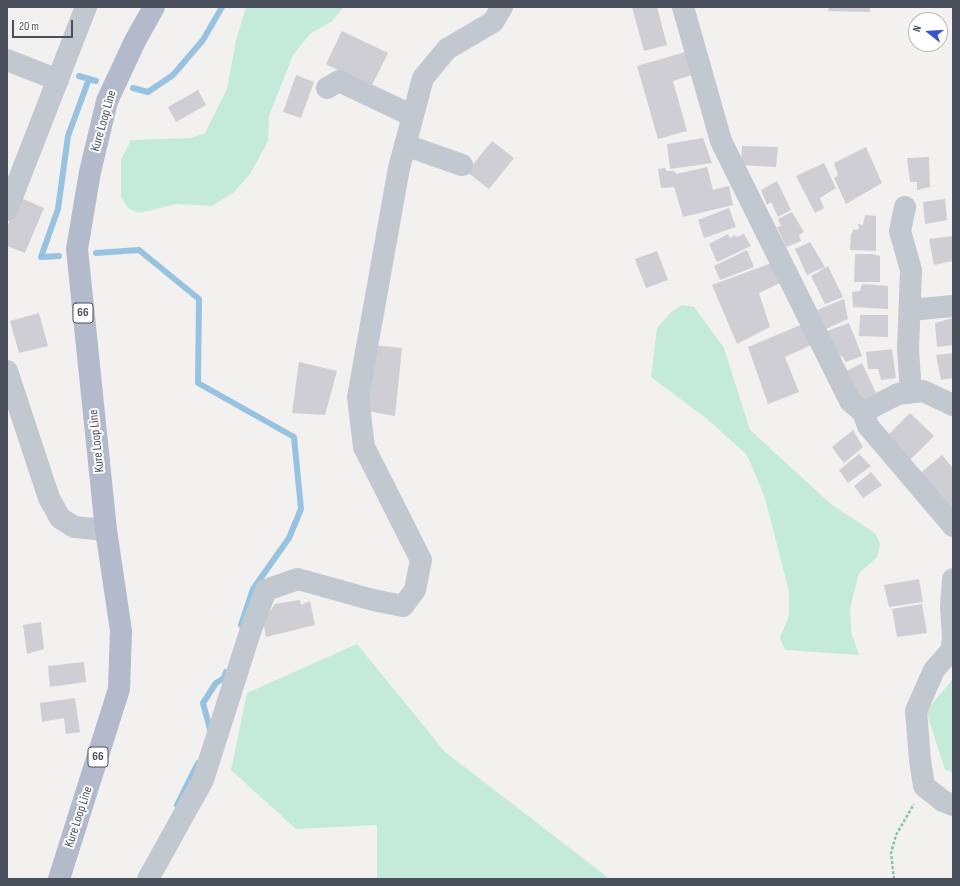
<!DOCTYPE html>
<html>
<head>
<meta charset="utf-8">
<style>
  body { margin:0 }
  #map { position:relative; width:960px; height:886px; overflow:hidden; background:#f2f1f0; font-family:"Sofia Sans Condensed",sans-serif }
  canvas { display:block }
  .frame { position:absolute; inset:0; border:8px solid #4a505b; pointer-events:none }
  .north { position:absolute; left:908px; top:12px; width:40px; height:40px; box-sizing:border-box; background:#fff; border:1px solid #b7b9bd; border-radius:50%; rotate:287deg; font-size:11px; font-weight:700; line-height:16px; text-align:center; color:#4a505b }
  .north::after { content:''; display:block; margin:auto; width:14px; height:18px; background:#3055cc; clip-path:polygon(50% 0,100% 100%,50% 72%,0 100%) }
  .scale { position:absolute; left:12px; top:20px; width:61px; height:18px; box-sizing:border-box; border:2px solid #4a505b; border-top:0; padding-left:5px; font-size:12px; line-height:14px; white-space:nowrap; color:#4a505b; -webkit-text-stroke:3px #fff; paint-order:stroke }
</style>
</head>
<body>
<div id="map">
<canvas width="960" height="886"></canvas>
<div class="frame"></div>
<div class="north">N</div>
<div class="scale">20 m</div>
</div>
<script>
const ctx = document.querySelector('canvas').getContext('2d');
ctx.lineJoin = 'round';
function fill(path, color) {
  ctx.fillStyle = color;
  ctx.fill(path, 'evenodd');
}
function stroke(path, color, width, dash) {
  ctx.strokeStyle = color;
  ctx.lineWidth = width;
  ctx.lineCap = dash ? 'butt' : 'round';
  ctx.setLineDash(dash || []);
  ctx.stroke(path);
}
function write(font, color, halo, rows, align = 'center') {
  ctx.font = font + ' "Sofia Sans Condensed",sans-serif';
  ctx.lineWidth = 4;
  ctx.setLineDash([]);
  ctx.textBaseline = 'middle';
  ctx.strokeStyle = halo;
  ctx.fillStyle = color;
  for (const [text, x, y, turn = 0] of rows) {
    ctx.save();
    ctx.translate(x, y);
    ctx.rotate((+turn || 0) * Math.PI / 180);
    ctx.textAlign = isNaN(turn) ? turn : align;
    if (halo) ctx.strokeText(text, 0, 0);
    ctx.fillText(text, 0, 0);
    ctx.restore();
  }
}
const green = new Path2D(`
  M246,7H344L332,21L310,34L293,55L269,116L268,141L250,174L234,192L212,206L176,204L140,213L129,209L121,197V160L131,140L191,138L205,133L227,89L236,40Z
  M682,305L694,307L724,348L750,430L832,505L876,534L880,544L877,557L859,573L850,608L851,632L859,655L785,650L780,638L789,616V592L765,498L751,464L746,454L707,419L651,377L657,328L672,311Z
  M357,644L445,752L610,879H377V825L296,829L231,770L247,693Z
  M953,679V772L945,770L926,711Z`);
const stream = new Path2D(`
  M79,76L96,81
  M133,88L148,92L173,75L203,40L222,7
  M96,253L139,250L199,299L198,383L294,437L301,509L289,538L253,589L241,625
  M59,256L41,257L58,209L68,136L89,79
  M211,733L203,703L216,683L224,678L226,672
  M177,805L198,763`);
const building = new Path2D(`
  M632,7H657L667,45L644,51Z
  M829,7H870V12L828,11Z
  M342,31L388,53L371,87L326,64Z
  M685,52L692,75L673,81L687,131L658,139L637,66Z
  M296,75L314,82L301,118L283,112Z
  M198,90L206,105L176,122L168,107Z
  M703,138L712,163L670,169L667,144Z
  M492,141L514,158L489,189L467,172Z
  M742,146L778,147L776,167L741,165Z
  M866,147L882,183L846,204L834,178L838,175L834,163Z
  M929,157L930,187L917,190V182H910L907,158Z
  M824,163L836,188L820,198L824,208L815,213L796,176Z
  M707,167L713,190L729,186L733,205L683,217L674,187L661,188L658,169L665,168L667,171H674L676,174Z
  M777,181L791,210L778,217L771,202L767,205L761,190Z
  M19,197L44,208L25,253L7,246V227Z
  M945,199L947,220L925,224L923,202Z
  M729,208L736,227L704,238L698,220Z
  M792,212L804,232L799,235L801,241L786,247L777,227L781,226L778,219Z
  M865,215L876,216V251L850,250L851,233L852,234L853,230L859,229L858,224L863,225Z
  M728,234L730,238L734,235L737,237L744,234L751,246L717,262L709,244Z
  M953,236V261L934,265L929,239Z
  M810,242L825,267L807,275L795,249Z
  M747,250L754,267L720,280L714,266Z
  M657,251L668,280L646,288L635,259Z
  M855,254H873L880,256V282H854Z
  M774,262L784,281L759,293L770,327L737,344L712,285Z
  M828,266L843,297L825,304L811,276Z
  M862,284L888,286V309L853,307L852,292L860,291Z
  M844,299L848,319L826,329L817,310Z
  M39,313L48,346L19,353L10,321Z
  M860,315H888V337L859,336Z
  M953,318V345L937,347L935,323Z
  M849,323L862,356L846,362L842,356L835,357L827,331Z
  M803,324L811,345L785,357L799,392L768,404L748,347Z
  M373,345L402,348L395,416L362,410Z
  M892,349L896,378L881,380L878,369H868L866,352Z
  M953,353V378L941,380L936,355Z
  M299,362L337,371L325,415L292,413Z
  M862,363L876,393L861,402L845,372Z
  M910,413L934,436L910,460L887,436Z
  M853,430L863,447L844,463L832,447Z
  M859,454L871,466L848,483L839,470Z
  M942,455L953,468V514L918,475Z
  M871,472L882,485L863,498L854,486Z
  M919,579L923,602L889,607L884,585Z
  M300,600L301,605L310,601L315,625L266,637L263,621L275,604Z
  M922,604L927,633L897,637L892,609Z
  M41,622L44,649L27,654L23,625Z
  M84,662L86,682L50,687L48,666Z
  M75,698L80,732L66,734L64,718L42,722L40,703Z`);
const path = new Path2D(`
  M894,879L891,853L896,835L914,804`);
const minor = new Path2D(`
  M683,7L721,141L850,401L863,412L898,394L923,391L953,405
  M7,60L58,80
  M327,88L339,81L413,116
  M405,145L462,165
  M905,207L900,231L911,270L908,350L911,392
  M7,210L86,7
  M910,310L953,306
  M7,371L49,498L60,518L74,527L106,530
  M863,412L868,426L953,526
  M953,579L951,607L953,637
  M953,639L951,651L934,670L916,711L920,760L924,786L943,801L953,805
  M148,879L203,780L251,629L266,590L298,579L373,600L403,606L415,590L421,560L364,447L358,397L399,168L423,78L447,49L493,22L502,7`);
const major = new Path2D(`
  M59,879L119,689L121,631L106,530L77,249L90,172L107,101L135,41L154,7`);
const shields = [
  [83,313,20],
  [98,757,20]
];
const shieldNames = [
  ["66",83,313],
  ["66",98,757]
];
const streetNames = [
  ["Kure Loop Line",104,121,-74],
  ["Kure Loop Line",97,441,-96],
  ["Kure Loop Line",79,817,-72]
];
fill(green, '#c4eada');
stroke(stream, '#97c3e1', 6);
fill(building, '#ceced4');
stroke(path, '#80c4b0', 2.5, [3, 2]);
stroke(minor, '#c2c8d0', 22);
stroke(major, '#b3bacb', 22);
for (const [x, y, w] of shields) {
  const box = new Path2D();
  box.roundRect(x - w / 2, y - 10, w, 20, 3);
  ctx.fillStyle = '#fff';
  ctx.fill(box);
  stroke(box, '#4a505b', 1);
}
write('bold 12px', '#4a505b', null, shieldNames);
write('13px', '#4a505b', '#fff', streetNames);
</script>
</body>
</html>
